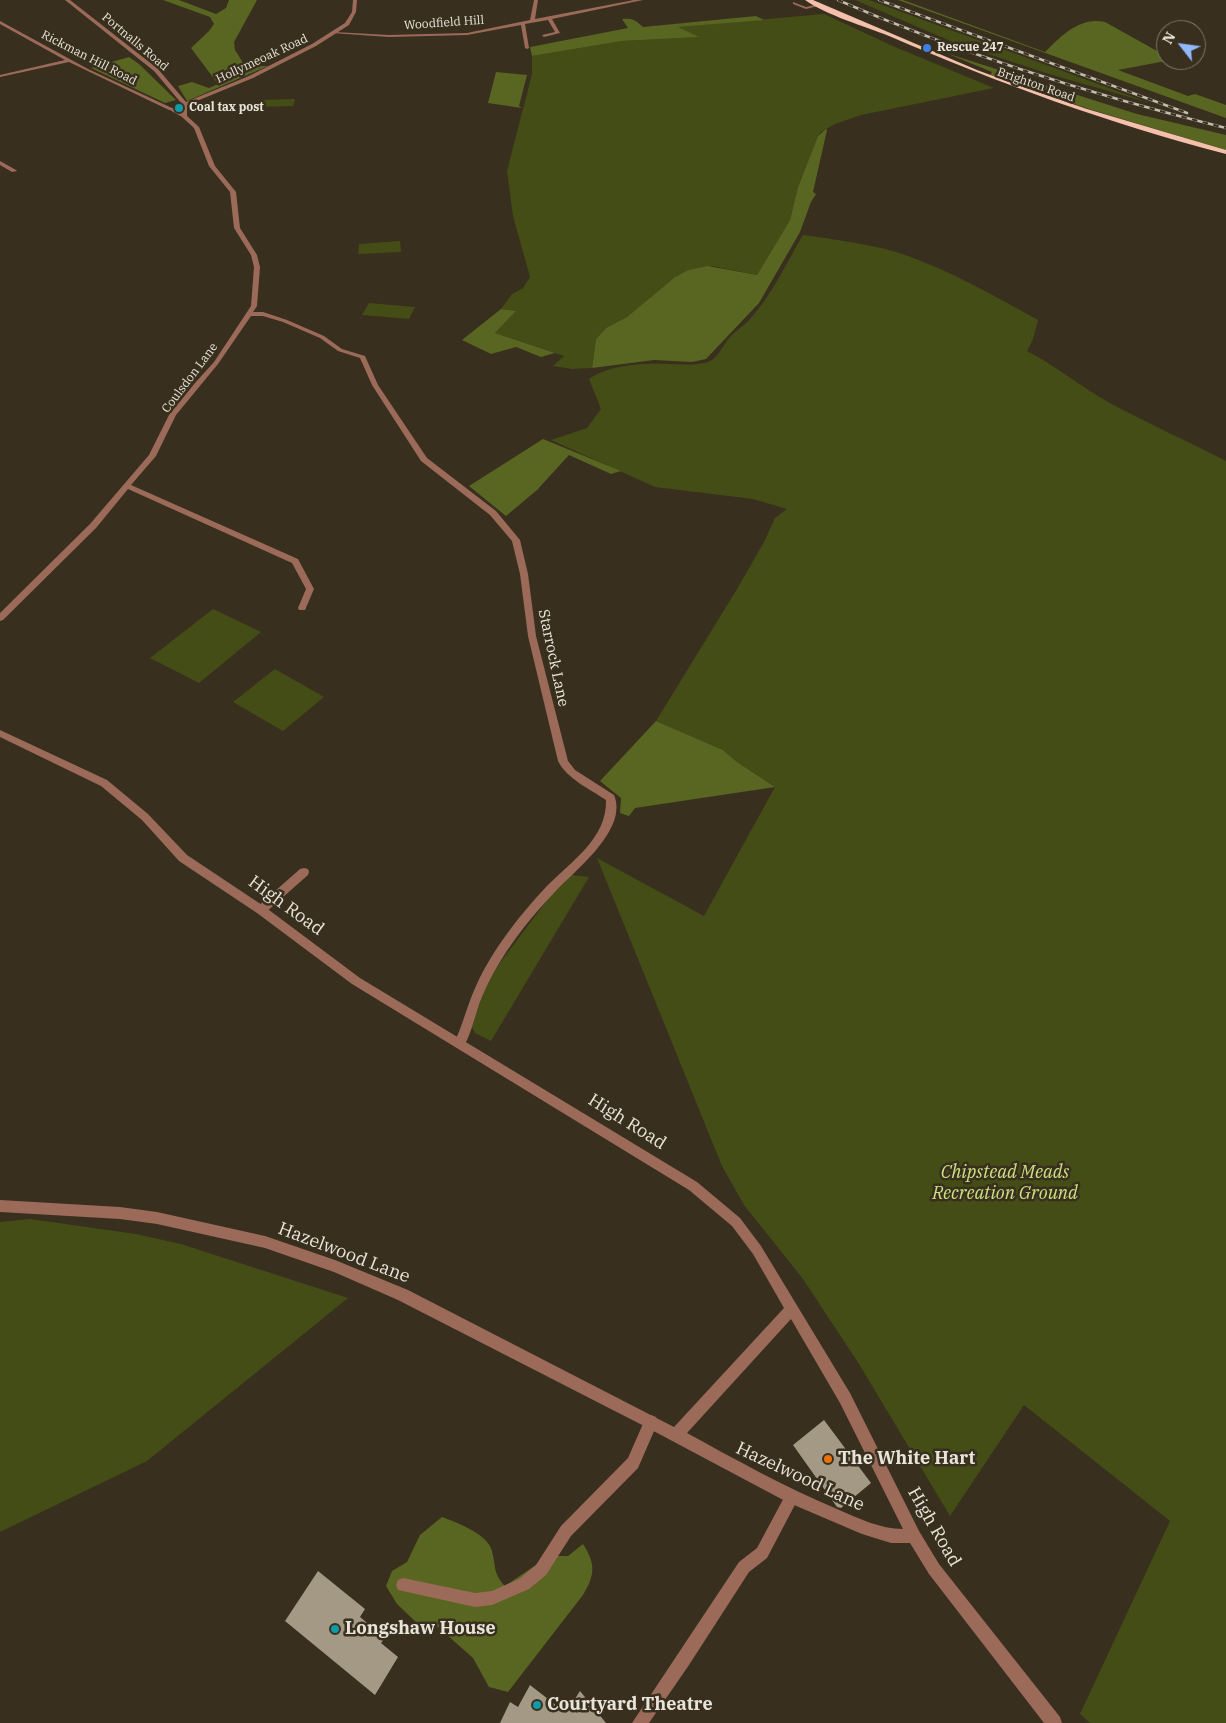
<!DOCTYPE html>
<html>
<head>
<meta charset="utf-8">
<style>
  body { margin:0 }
  #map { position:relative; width:1226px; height:1723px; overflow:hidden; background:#382f1e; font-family:"IBM Plex Serif",serif }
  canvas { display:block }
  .north { position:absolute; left:1156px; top:20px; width:50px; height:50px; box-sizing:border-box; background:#382f1e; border:1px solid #7f7769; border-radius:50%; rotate:300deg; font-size:14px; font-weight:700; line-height:20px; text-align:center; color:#e9e4d9 }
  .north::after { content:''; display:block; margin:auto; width:18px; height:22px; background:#91b8fd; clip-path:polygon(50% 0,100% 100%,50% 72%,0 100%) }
</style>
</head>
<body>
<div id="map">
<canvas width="1226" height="1723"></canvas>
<div class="north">N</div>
</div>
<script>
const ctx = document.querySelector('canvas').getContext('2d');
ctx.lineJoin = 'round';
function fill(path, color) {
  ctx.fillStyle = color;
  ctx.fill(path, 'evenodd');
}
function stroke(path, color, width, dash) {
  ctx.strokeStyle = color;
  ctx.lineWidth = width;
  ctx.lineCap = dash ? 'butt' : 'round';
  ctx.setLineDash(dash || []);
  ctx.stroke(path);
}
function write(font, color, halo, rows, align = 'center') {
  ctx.font = font + ' "IBM Plex Serif",serif';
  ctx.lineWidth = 5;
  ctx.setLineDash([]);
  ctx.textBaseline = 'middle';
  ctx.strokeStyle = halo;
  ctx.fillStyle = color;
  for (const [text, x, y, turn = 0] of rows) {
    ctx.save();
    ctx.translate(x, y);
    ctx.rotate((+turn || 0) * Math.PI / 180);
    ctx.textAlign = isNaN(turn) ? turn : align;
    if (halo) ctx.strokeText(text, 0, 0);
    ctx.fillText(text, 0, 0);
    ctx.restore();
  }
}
const green = new Path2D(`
  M855,0H869L1150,103L1049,74L955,43Z
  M824,14L895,47L994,88L861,115L835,124L821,132L818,136L798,187L790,220L757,275L712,266L688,270L675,277L627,317L606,328L596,339L592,368L572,369L553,366L564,356L495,333L516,311L501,309L512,294L523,288L530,277L513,216L507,171L532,74V56L622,41L697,37L677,27Z
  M295,99L293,106L258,107L260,100Z
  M803,235C838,240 874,244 908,256C953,272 996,297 1038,320L1033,339L1027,351C1056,366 1080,386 1108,402C1147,423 1187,441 1226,461V1723H1090L1080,1714L1170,1521L1024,1405L950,1516L859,1364L803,1279L744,1205L722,1166L597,858L704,916L775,787L737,762L723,750L656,721L737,589L764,542L775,518L787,509L753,499L655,487L551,440L587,428L601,409L589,379C609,365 642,363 666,364C680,364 695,366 708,362C719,358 723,344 731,336C737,330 745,325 750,319C773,294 786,263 803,235Z
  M400,241L401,252L358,254L359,244Z
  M369,303L415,307L409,319L362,315Z
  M213,609L261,632L199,683L150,658Z
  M275,669L324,697L283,731L233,702Z
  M572,875L589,877L491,1041L475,1033L472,1027L484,988L499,964L554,891Z
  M30,1219L136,1234L181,1244L348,1298L147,1461L0,1532V1222Z`);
const forest = new Path2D(`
  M163,0H179L216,14L226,8L229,0H257L234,42L235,50L245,66H268L187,101L178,86L192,82L209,88L218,84L191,48L209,31L214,24L210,17Z
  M898,0H903L1045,52C1061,36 1080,16 1105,22L1166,56V60H1171L1118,70L1188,96L1195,94L1226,105V118Z
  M756,16L764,20L678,27L699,37L622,41L532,56L530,47L628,28L622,19C633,18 635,20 643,27Z
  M946,53L1137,114L1226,135V150L1089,109L990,75L992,72Z
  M129,57L139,64L176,100L165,103L91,68Z
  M496,72L527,75L519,106L522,108L488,103Z
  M826,129L827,130L813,192L816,194L811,202L800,232L759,303L706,359L692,362L654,360L592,368L596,339L606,328L627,317L675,277L688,270L708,266L757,275L790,220L798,187L818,136Z
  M501,309L516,311L495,333L555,353L541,357L516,347L491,354L462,340Z
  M543,439L621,471L611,474L569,455L537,490L506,516L469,486Z
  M656,721L723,750L737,762L775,787L635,808L629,816L620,813L621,798L600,781Z
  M442,1517C456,1522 488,1534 492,1551C496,1567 493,1573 505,1586L549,1556H568L583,1544C596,1564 595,1575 583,1595L508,1692L489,1687L473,1658L438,1627L417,1623L397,1604L386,1586L392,1571L407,1562L420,1535Z`);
const building = new Path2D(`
  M824,1420L871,1483L841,1508L837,1507L793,1445Z
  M318,1571L365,1609L360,1617L385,1638L381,1643L398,1657L375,1695L285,1621Z
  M530,1685L566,1713L580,1691L606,1723H500L510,1702L518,1707Z`);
const minor = new Path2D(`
  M534,0H538L535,19L634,0H643L552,19L560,33L544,37L542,35L555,32L548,20L525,24L529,48L527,49L525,48L521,25L467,35L389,37L332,33L334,32L389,35L467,33L530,20Z
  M793,2L806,7L820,4L822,5L806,9L793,4Z
  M0,21L88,69L174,109L169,110L69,62L0,77V75L65,60L0,24Z
  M182,115H186L199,127L215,166L236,192L240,228L257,255L260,267L257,306L253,312H263L287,320L324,336L342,349L365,356L378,385L427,458L496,511L520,540L528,574L536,636L568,761L575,770L614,795C629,830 573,872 553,894C527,921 501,955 485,990C476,1008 474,1028 464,1046L460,1048L456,1046L454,1043C463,1025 467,1005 476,986C492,950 519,916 546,887C571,861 607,839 606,800C590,789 567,779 558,761L528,636L520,574L512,541L490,515L421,461L372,385L360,358L338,351L320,338L283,322L263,316H251L218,364L176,415L156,456L131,485L298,559L314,589L305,610H299L298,608L306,589L292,563L128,489L96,528L3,620L0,621V613L90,524L149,455L169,415L195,383L214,362L251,306L254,267L251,255L234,228L230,192L209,166L194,128L182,117Z
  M0,161L16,170L17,171L12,172L0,165Z
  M304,868L308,869L309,872L308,875L265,913H257L256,910L257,907L300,869Z
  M651,1415L656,1417L658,1422L638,1468L571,1536L546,1575L529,1589L492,1605L475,1607L398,1590L396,1585L398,1580L403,1578L475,1593L492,1591L519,1579L536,1565L561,1526L628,1458L646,1417Z
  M792,1490L797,1492L799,1497L767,1558L749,1572L689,1665L649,1723H632L739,1562L757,1548L787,1492Z`);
const tertiary = new Path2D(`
  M65,0H70L158,69L186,102L249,76L312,44L345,23L352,12L353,0H357L356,12L349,25L316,46L253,78L187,105V116L184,118L168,109L173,108L182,113V104L154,71Z
  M0,730L107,780L148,814L187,855L265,907L360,978L697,1182L740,1218L761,1246L850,1393L919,1531L939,1564L1060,1717L1062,1723H1044L929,1574L910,1543H891L862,1534L787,1502L646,1427L398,1300L334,1272L265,1248L157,1224L120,1219L0,1212V1200L120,1207L157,1212L265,1236L335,1260L408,1290L674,1427L784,1308L753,1254L732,1226L689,1190L352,984L257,913L179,861L142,820L101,786L0,737ZM791,1319L840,1403L903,1529C880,1529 858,1518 837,1509C785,1487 736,1460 687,1433Z`);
const trunk = new Path2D(`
  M805,0H813L977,70L1020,86L1087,109L1226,150V154C1110,124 998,83 889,36C864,26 826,15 805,0Z`);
const rail = new Path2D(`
  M838,0C964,55 1093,95 1226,128
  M879,0L1187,113`);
const markers = [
  [927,48,5,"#3f7fe0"],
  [179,108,5,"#0f9aa8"],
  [828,1459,5,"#e8710a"],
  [335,1629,5,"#0f9aa8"],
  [537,1705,5,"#0f9aa8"]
];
const farStreetnames = [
  ["Woodfield Hill",444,23,-4],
  ["Portnalls Road",135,42,40],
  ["Rickman Hill Road",89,58,27],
  ["Hollymeoak Road",262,59,-25],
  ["Brighton Road",1036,85,19],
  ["Coulsdon Lane",190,378,-53]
];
const farPoinames = [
  ["Rescue 247",937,48],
  ["Coal tax post",189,108]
];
const streetNames = [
  ["Starrock Lane",553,658,78]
];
const nearStreetnames = [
  ["High Road",286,906,36],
  ["High Road",627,1122,32],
  ["Hazelwood Lane",344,1253,21],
  ["Hazelwood Lane",800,1477,25],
  ["High Road",934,1527,60]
];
const nearParknames = [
  ["Chipstead Meads",1005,1173],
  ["Recreation Ground",1005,1194]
];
const nearPoinames = [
  ["The White Hart",838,1459],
  ["Longshaw House",345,1629],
  ["Courtyard Theatre",547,1705]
];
fill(green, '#444d16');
fill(forest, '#596621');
fill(building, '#a39985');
fill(minor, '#9c6a59');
fill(tertiary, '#9c6a59');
fill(trunk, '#f4c0ac');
stroke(rail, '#c2bcaf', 2.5);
stroke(rail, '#382f1e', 2, [5.5]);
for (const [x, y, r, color] of markers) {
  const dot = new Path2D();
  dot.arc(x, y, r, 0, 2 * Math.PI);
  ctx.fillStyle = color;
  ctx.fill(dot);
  stroke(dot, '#382f1e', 2);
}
write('12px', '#e9e4d9', '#382f1e', farStreetnames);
write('bold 12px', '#e9e4d9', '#382f1e', farPoinames, 'left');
write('15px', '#e9e4d9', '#382f1e', streetNames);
write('18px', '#e9e4d9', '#382f1e', nearStreetnames);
write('italic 18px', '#cde180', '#382f1e', nearParknames);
write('bold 18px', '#e9e4d9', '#382f1e', nearPoinames, 'left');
</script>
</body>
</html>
